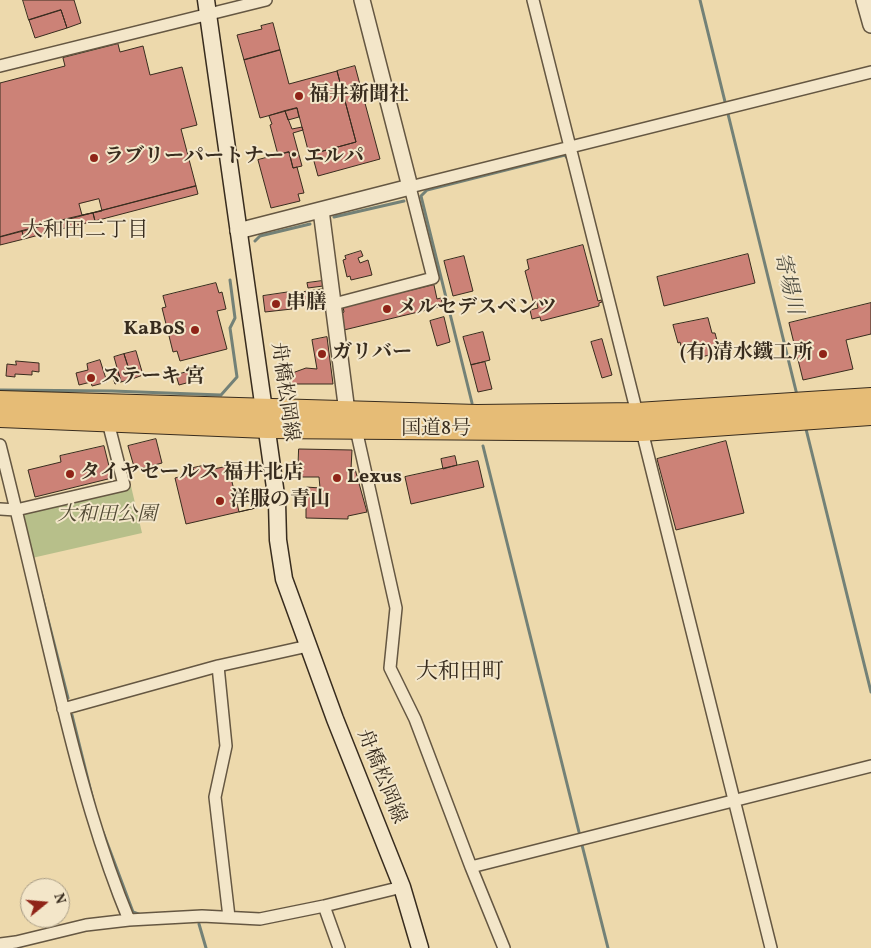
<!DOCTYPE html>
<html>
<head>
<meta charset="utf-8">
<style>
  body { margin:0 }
  #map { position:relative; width:871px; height:948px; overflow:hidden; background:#edd9ac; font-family:Vollkorn,serif }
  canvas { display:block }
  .north { position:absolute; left:20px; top:878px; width:50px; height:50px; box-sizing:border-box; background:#f3e6c9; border:1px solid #a89c85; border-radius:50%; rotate:73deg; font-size:14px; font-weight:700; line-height:20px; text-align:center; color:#382c1e }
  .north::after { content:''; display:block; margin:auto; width:18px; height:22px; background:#8f2418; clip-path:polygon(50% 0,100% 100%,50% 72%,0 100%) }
</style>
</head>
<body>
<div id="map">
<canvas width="871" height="948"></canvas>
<div class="north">N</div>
</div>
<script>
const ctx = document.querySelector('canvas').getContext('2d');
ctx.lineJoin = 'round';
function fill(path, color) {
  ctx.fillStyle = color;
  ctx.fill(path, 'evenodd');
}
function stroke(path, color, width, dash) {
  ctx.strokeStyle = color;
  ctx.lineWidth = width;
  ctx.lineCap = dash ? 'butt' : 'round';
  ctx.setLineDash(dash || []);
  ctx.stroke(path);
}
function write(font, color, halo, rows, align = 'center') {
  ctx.font = font + ' Vollkorn,"Noto Serif JP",serif';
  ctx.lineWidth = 4;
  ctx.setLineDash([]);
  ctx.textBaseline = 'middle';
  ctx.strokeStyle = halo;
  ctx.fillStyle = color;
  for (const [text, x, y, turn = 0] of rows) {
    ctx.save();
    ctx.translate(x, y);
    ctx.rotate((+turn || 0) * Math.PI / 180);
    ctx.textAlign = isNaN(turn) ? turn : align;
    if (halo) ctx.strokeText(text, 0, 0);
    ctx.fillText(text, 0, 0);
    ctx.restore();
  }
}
const green = new Path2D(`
  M131,486L142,533L32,558L23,517L29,509Z`);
const stream = new Path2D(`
  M700,0L797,395
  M334,217L404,201
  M255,241L260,236L310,224
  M0,390L112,391L221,395L237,377L230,328L235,318L230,280
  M472,403L421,196L427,190L565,155L568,159
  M805,425L871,692
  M483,446L579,832
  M41,592L68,698
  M72,715L93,800
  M103,832L133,912L141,915
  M582,845L608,948
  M199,924L206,948`);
const building = new Path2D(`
  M23,0H74L81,23L67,28L61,10L29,20Z
  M61,10L67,28L35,38L29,20Z
  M273,23L280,50L244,60L237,35L262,29L261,26Z
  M118,44L120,52L143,46L150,75L182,67L197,125L181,129L196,186L0,237V83L65,66L63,58Z
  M280,50L289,84L337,71L356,142L312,154L311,150H308L297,108L260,118L244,60Z
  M355,66L380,159L318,176L312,154L356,142L337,71Z
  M297,108L299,117L288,120L285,111Z
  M285,111L292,129L302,127L303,130L293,133L302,166L293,168L289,152L278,155L270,125L272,124L269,116Z
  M289,152L293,168L297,167L304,193L298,194L300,201L271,208L258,160Z
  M196,186L198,194L95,221L93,213Z
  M99,199L102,211L82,215L79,204Z
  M93,213L95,221L69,227L67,219Z
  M67,219L69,227L24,239L22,231Z
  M22,231L24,239L0,245V237Z
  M583,245L598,301L601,300L602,302L599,303V306L541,321L540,317L532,319L530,310L538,308L536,300L533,301L525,271L529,269L527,260Z
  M361,251L363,256L358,258L360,263L368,260L372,275L351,280L350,276L347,277L343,260L346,259L345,256Z
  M748,254L755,283L664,306L657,277Z
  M464,256L473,291L453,296L444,261Z
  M322,281L323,286L308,288L307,283Z
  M216,283L219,293L222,292L226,309L217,311L227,349L180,361L177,351L173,352L162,308L166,307L163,296Z
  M434,285L437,299L441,298L443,306L344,330L340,315L344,312L343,307Z
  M325,289L326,302L305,304L304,292Z
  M290,292L292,309L265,312L263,296Z
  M871,303V334L846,340L853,369L803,380L789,323Z
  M444,317L450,342L437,346L430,321Z
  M708,318L712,333H715L720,352L698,358L694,342L681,346L680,342L678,343L673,325Z
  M483,332L490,360L471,365L463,337Z
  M327,337L333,384H289L287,377L295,372L306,368L317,369L312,340Z
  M602,339L612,375L602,378L591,342Z
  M136,351L143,375L132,379L124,354Z
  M124,354L132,379L121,382L114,357Z
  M100,360L107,382L92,386L91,382L79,385L76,373L88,370L87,364Z
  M16,361L39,363V372L32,371V375L15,374V377L6,376L7,364L16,365Z
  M485,362L492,389L478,392L471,365Z
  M198,369L201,379L179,385L176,375Z
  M118,371L121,382L115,384L111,372Z
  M156,439L162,463L135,470L128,446Z
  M726,441L744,513L676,530L657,459Z
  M104,446L112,478L35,497L28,470L61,462L60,456Z
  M299,449L352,450L351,469H355L367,512L348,516V519L306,518V487L320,488L319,477H298Z
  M455,456L457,465L443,469L441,459Z
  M478,461L484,487L411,504L405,477Z
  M207,465L209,470L228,466L235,494L256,489L260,507L186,524L175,478L195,473L193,468Z
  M256,489L260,507L239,512L235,494Z`);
const minor = new Path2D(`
  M533,0L637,413
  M0,66L266,0
  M334,304L433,278L410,187L871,72
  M356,429L396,608L390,668L415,719L471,867L504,948
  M642,431L771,948
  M0,445C22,531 41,617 62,703C80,777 100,850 129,920
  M0,509L16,510L124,485L108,422
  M218,666L226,746L215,797L229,917
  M63,709L218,666L308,646
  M471,867L871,766
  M324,906L339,948
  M0,944L16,942L86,925L129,920L202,916L260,919L324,906L402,887`);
const tertiary = new Path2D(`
  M864,0L871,25
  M321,210L347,412
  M238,231L410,187L362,0`);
const secondary = new Path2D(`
  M206,0L277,502L278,540L284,579L335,719L402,887L420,948`);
const trunk = new Path2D(`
  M0,401L477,415L637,413L871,398
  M0,417L267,428L642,431L871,415`);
const markers = [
  [299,96,5,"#8f2418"],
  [94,158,5,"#8f2418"],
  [276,304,5,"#8f2418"],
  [387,309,5,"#8f2418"],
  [195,330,5,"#8f2418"],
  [322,354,5,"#8f2418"],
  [823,354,5,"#8f2418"],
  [91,378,5,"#8f2418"],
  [70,474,5,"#8f2418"],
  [337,478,5,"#8f2418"],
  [220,501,5,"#8f2418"]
];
const poiNames = [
  ["福井新聞社",309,96],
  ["ラブリーパートナー・エルパ",104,158],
  ["串膳",286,304],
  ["メルセデスベンツ",397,309],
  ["KaBoS",185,330,"right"],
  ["ガリバー",332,354],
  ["(有)清水鐵工所",813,354,"right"],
  ["ステーキ 宮",101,378],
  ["タイヤセールス 福井北店",80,474],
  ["Lexus",347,478],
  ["洋服の青山",230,501]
];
const streetNames = [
  ["舟橋松岡線",283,392,82],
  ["国道8号",436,430],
  ["舟橋松岡線",380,777,68]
];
const parkNames = [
  ["大和田公園",107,516]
];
const neighbourhoodNames = [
  ["大和田二丁目",85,232]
];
const waterNames = [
  ["寄場川",786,284,76]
];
const quarterNames = [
  ["大和田町",460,674]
];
fill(green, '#b7bf8a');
stroke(stream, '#738177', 3);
fill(building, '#cc8277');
stroke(building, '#382c1e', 1);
stroke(minor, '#655742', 14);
stroke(tertiary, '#655742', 18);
stroke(secondary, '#382c1e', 19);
stroke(trunk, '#382c1e', 22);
stroke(minor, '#f3e6c9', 11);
stroke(tertiary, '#f3e6c9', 15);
stroke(secondary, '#f3e6c9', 16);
stroke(trunk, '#e6bc76', 20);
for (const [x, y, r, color] of markers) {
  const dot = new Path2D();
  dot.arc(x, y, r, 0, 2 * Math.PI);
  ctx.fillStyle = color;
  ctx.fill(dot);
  stroke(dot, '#f3e6c9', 2);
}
write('bold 20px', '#382c1e', '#f3e6c9', poiNames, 'left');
write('20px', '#382c1e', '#f3e6c9', streetNames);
write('italic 20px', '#514934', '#f3e6c9', parkNames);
write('21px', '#382c1e', '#f3e6c9', neighbourhoodNames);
write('italic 21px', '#514f43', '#f3e6c9', waterNames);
write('22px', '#382c1e', '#f3e6c9', quarterNames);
</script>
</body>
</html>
